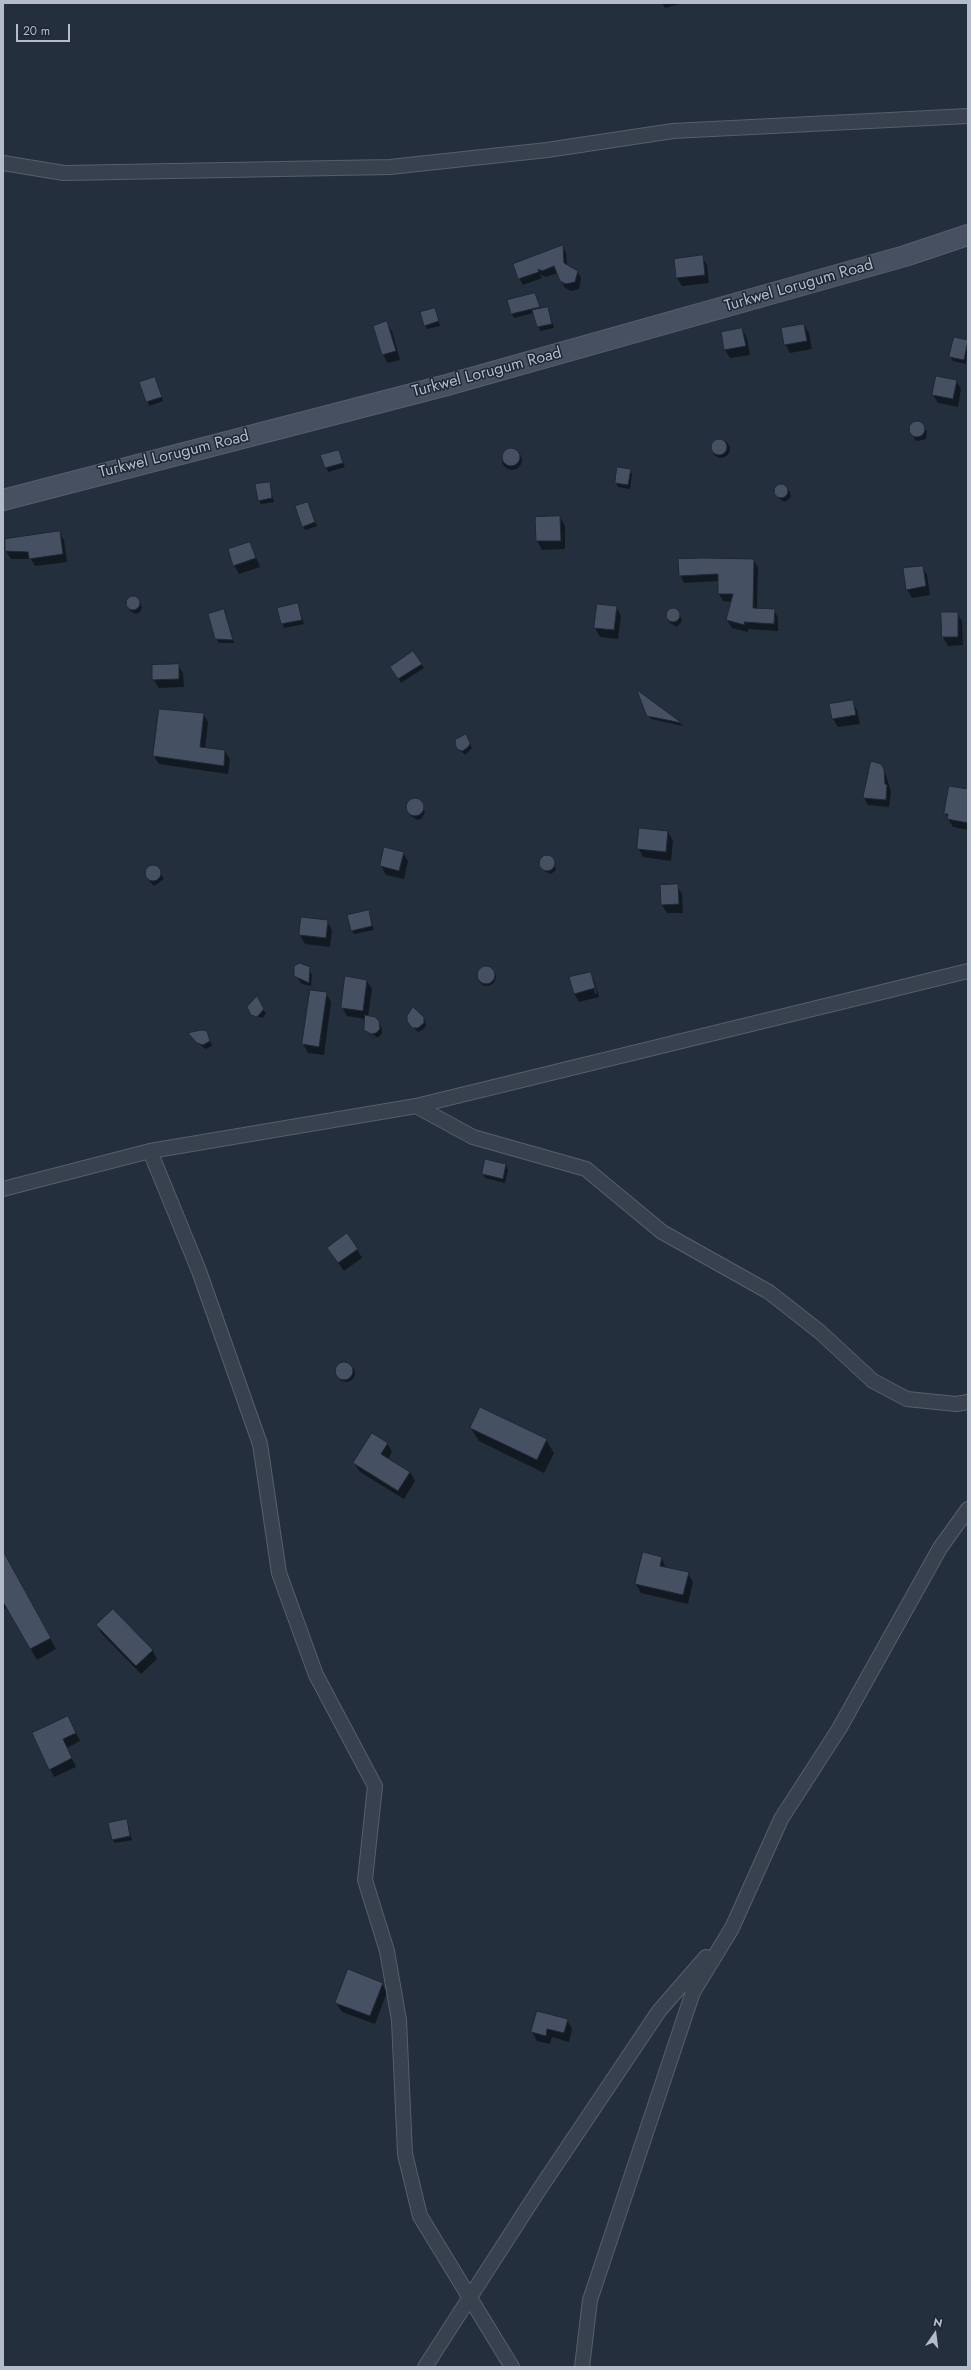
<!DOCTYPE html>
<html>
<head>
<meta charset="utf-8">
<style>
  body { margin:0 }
  #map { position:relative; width:971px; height:2370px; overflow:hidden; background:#242f3e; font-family:Jost,sans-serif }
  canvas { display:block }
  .frame { position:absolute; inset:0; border:4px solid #b4bcc9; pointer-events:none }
  .north { position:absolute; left:915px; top:2314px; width:40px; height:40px; -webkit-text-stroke:3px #1d2633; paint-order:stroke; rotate:14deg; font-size:11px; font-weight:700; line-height:16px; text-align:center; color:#b4bcc9 }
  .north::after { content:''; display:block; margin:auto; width:14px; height:18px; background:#b4bcc9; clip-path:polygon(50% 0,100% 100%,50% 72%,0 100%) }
  .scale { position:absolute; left:16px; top:24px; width:54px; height:18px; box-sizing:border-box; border:2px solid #b4bcc9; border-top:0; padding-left:5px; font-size:12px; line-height:14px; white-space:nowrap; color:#b4bcc9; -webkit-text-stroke:3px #1d2633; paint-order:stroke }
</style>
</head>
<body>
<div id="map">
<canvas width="971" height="2370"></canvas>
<div class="frame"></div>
<div class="north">N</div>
<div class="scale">20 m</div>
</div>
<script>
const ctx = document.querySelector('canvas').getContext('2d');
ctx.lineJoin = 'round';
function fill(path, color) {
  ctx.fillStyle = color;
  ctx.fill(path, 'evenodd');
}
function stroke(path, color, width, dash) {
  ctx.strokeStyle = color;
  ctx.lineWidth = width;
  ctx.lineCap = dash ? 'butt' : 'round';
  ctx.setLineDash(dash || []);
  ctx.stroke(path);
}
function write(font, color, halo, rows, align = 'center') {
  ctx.font = font + ' Jost,sans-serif';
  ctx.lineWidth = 3;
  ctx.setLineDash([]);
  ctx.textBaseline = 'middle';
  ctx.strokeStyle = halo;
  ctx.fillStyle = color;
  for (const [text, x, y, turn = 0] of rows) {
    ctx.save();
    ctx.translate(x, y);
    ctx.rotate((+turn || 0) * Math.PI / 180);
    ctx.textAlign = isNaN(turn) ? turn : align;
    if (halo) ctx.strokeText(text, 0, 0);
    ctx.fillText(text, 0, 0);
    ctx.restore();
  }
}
const shadow = new Path2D(`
  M662,3H683L665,8Z
  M563,246L566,253L567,266L577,271L581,278L579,289L571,291L565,288L558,273L546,277L540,274L542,278L523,285L519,278Z
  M702,257L707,265L709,283L682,286L677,278Z
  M535,294L541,309L547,308L549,312L554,328L540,331L534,313L514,318L512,314L508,300Z
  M436,313L440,326L427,329L425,325Z
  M386,323L392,331L400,360L388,363L383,355Z
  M804,325L809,333L812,349L790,353L785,344Z
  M742,329L747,338L750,355L730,358L725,350L722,333Z
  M955,338L968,341L966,364L953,361L950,357Z
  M956,380L961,389L958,407L938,403L933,395Z
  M157,382L163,401L149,406L141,383Z
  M918,422L927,431L926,439L918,441L915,440L910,428L911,425Z
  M712 449a9 9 0 1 1 18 0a9 9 0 1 1-18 0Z
  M502 460a10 10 0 1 1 20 0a10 10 0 1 1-20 0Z
  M338,451L345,467L328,472L322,456Z
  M630,470L632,474L630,489L618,487L616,483Z
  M269,483L274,502L261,504L259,500Z
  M780,484L787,488L790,492L791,497L785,502L778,498L775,494L777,486Z
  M308,503L317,526L305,530L303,526Z
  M560,517L565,526V549L542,550L537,541Z
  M59,532L64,540L67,562L35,566L31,559H11L6,551V540Z
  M250,543L260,567L239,574L234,565Z
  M753,560L758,567L757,609L774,610L778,618V631L748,629V632L732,628L727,620L732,602L723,601L719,594V581L684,583L680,575Z
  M922,567L927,575L930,595L912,598L907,589Z
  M133,597L139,600L142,608L139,613L136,614L130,611L126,601Z
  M298,604L304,624L284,628L278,609Z
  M616,607L621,616L618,639L600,637L595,628Z
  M669,609L678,610L680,614L682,621L677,627L670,623L667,619L666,614Z
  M224,610L226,614L234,643H219L216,638Z
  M957,613L962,621L963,645L948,646L943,637Z
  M421,664L424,668L401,683L394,671Z
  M178,665L183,673L184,687L159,688L153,679Z
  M639,693L681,724L683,726L651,719Z
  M852,701L857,710L860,724L838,727L833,719Z
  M203,714L208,722L205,749L225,751L230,759L228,774L159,764L154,756Z
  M466,735L472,748L465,755L457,747Z
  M871,762L881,765L885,772L891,792L889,807L868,805L864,798Z
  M968,790V830L953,827L945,814Z
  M415,799L421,803L425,812L421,819L417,820L411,816L407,807L410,800Z
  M668,832L673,841L671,861L643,857L638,848Z
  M385,848L403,853L408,861L404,879L386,875L381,866Z
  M547,857L552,860L556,870L551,874L544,871L541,867L542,858Z
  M156,867L164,879L154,886L147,878V870L149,868Z
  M677,885L682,894L683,913H667L662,905Z
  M368,911L374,930L354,934L352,930Z
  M327,921L332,930L330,947L305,944L300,935Z
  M300,964H305L312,975L311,986L302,984L294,973Z
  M478 977a9 9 0 1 1 18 0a9 9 0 1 1-18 0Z
  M590,973L595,982L599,997L579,1002L574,993ZM592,981H594L597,993L595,994Z
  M367,981L372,989L368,1016L375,1018L382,1028V1033L379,1037L374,1038L367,1033L375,1038L376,1036L365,1030L366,1019L347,1016L342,1007Z
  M326,993L331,1002L324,1055L308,1053L303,1044Z
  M257,998L266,1014L262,1018L251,1014Z
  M413,1009L423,1015L426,1025L424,1029L418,1032L409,1023Z
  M208,1036L212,1046L205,1049L192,1037Z
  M486,1160L506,1165L508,1169L505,1183L485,1178L483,1174Z
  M328,1248L357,1249L362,1258L344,1271Z
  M337 1373a9 9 0 1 1 18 0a9 9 0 1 1-18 0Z
  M471,1428L546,1440L554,1453L544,1473L479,1441Z
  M387,1443L392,1452L388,1459L410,1472L415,1481L404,1499L360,1472L354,1463Z
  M3,1552L56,1649L37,1660L7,1608L3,1610Z
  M661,1557L666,1568L688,1573L693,1582L688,1604L641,1593L636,1584Z
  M97,1625L152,1650L157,1659L141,1674L102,1634Z
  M72,1725L80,1741L67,1748L76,1767L54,1777L33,1734Z
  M126,1820L132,1840L115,1843L112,1839Z
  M382,1984L387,1992L375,2024L342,2012L336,2003Z
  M567,2020L572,2029L569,2042L552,2037L550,2044L537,2041L532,2032Z`);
const building = new Path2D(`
  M563,245L564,263L578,271L575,282L566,284L560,281L554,266L542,271L538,269L539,272L518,279L513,264Z
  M703,255L705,275L676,278L674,259Z
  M535,293L540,307L511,314L507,300Z
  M548,307L552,324L537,327L532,310Z
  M435,308L439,321L424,326L420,312Z
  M387,321L396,351L382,355L373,326Z
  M804,324L807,341L784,345L781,328Z
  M742,328L746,346L724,350L721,332Z
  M954,337L968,340L964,360L949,357Z
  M936,376L957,380L953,399L932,395Z
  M155,377L162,397L146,402L139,382Z
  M909 429a8 8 0 1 1 16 0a8 8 0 1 1-16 0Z
  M711 447a8 8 0 1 1 16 0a8 8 0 1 1-16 0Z
  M502 457a9 9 0 1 1 18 0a9 9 0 1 1-18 0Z
  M339,450L343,463L325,468L320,455Z
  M617,467L631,469L628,485L615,483Z
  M270,482L272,498L258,501L255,484Z
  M774 491a7 7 0 1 1 14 0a7 7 0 1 1-14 0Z
  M308,502L315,522L302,527L295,506Z
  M560,516L561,541H536L535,517Z
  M60,531L63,554L29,559L28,552L5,551V539Z
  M250,542L256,558L233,566L228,549Z
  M703,558L754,559L753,608L775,609L774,624L744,622L745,625L726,620L733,594H718V574L679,576L678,559Z
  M923,566L926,586L906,590L903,568Z
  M126 603a7 7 0 1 1 14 0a7 7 0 1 1-14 0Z
  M298,603L302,620L281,624L277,608Z
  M597,604L617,606L614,630L594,628Z
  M666 615a7 7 0 1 1 14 0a7 7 0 1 1-14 0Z
  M224,609L233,640L215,639L208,614Z
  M941,612H958V637H942Z
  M413,651L422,664L398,679L390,667Z
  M179,664V679L152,680V665Z
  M637,690L682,723L647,716Z
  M853,700L856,715L832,719L829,704Z
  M159,709L204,713L200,747L225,750L224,766L153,756Z
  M466,734L470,743L469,746L463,751L459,750L456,747L455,740Z
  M871,761L881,764L884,769L885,784L887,785L886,800L863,798Z
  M949,786L968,789V823L947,819L948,814H944Z
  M406 807a9 9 0 1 1 18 0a9 9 0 1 1-18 0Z
  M639,828L668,831L666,852L637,849Z
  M384,847L404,852L399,871L380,866Z
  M539 863a8 8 0 1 1 16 0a8 8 0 1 1-16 0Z
  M145 873a8 8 0 1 1 16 0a8 8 0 1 1-16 0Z
  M678,884L679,904L661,905L660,885Z
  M369,910L372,926L351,931L347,915Z
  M301,917L328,920L326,938L299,935Z
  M300,963L310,967L309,983L294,976V966Z
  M477 975a9 9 0 1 1 18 0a9 9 0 1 1-18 0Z
  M591,972L595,988L574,994L569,977Z
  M345,976L367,980L363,1011L341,1008Z
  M310,990L327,992L319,1047L302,1044Z
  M257,996L264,1009L257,1017L251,1015L247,1007Z
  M413,1007L424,1017V1023L418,1028H412L407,1021V1016Z
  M365,1015L375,1017L379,1021L380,1029L376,1033L371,1034L364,1030Z
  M202,1030L207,1031L210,1041L203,1045L197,1043L188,1033Z
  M485,1159L506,1164L503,1179L482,1174Z
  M347,1233L358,1249L338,1263L327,1248Z
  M335 1371a9 9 0 1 1 18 0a9 9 0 1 1-18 0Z
  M480,1407L547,1439L537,1460L470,1428Z
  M372,1433L388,1443L381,1454L410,1472L398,1491L353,1463Z
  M3,1551L51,1638L30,1649L3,1602Z
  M643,1552L662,1557L660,1566L689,1572L683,1595L635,1584Z
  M113,1609L153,1650L136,1666L96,1625Z
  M68,1716L76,1733L63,1739L72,1758L49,1770L32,1733Z
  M127,1819L130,1836L112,1840L108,1823Z
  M348,1969L383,1983L370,2016L335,2003Z
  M537,2011L568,2019L564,2033L547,2029L546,2036L531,2032Z`);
const minor = new Path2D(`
  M3,163L64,173L390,167L547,150L673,131L968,116
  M416,1106L473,1137L586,1169L662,1232L769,1292L820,1332L873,1381L907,1399L956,1404L968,1402
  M150,1151L199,1271L260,1444L279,1573L316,1675L375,1786L365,1880L387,1951L399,2020L405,2154L420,2216L512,2367
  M3,1189L150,1151L416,1106L968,971
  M425,2367L537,2193L659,2011L706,1957
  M582,2367L590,2300L693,1992L732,1928L781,1819L839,1729L940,1548L968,1509`);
const secondary = new Path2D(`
  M3,500L447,385L905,256L968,235`);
const streetNames = [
  ["Turkwel Lorugum Road",799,286,-16],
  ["Turkwel Lorugum Road",487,373,-15],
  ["Turkwel Lorugum Road",174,455,-14]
];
fill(shadow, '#0007');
fill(building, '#455162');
stroke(building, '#1f2835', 1);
stroke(minor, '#565f6c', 16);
stroke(secondary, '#565f6c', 22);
stroke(minor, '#38414e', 14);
stroke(secondary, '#465061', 20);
write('16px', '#b4bcc9', '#1d2633', streetNames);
</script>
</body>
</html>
